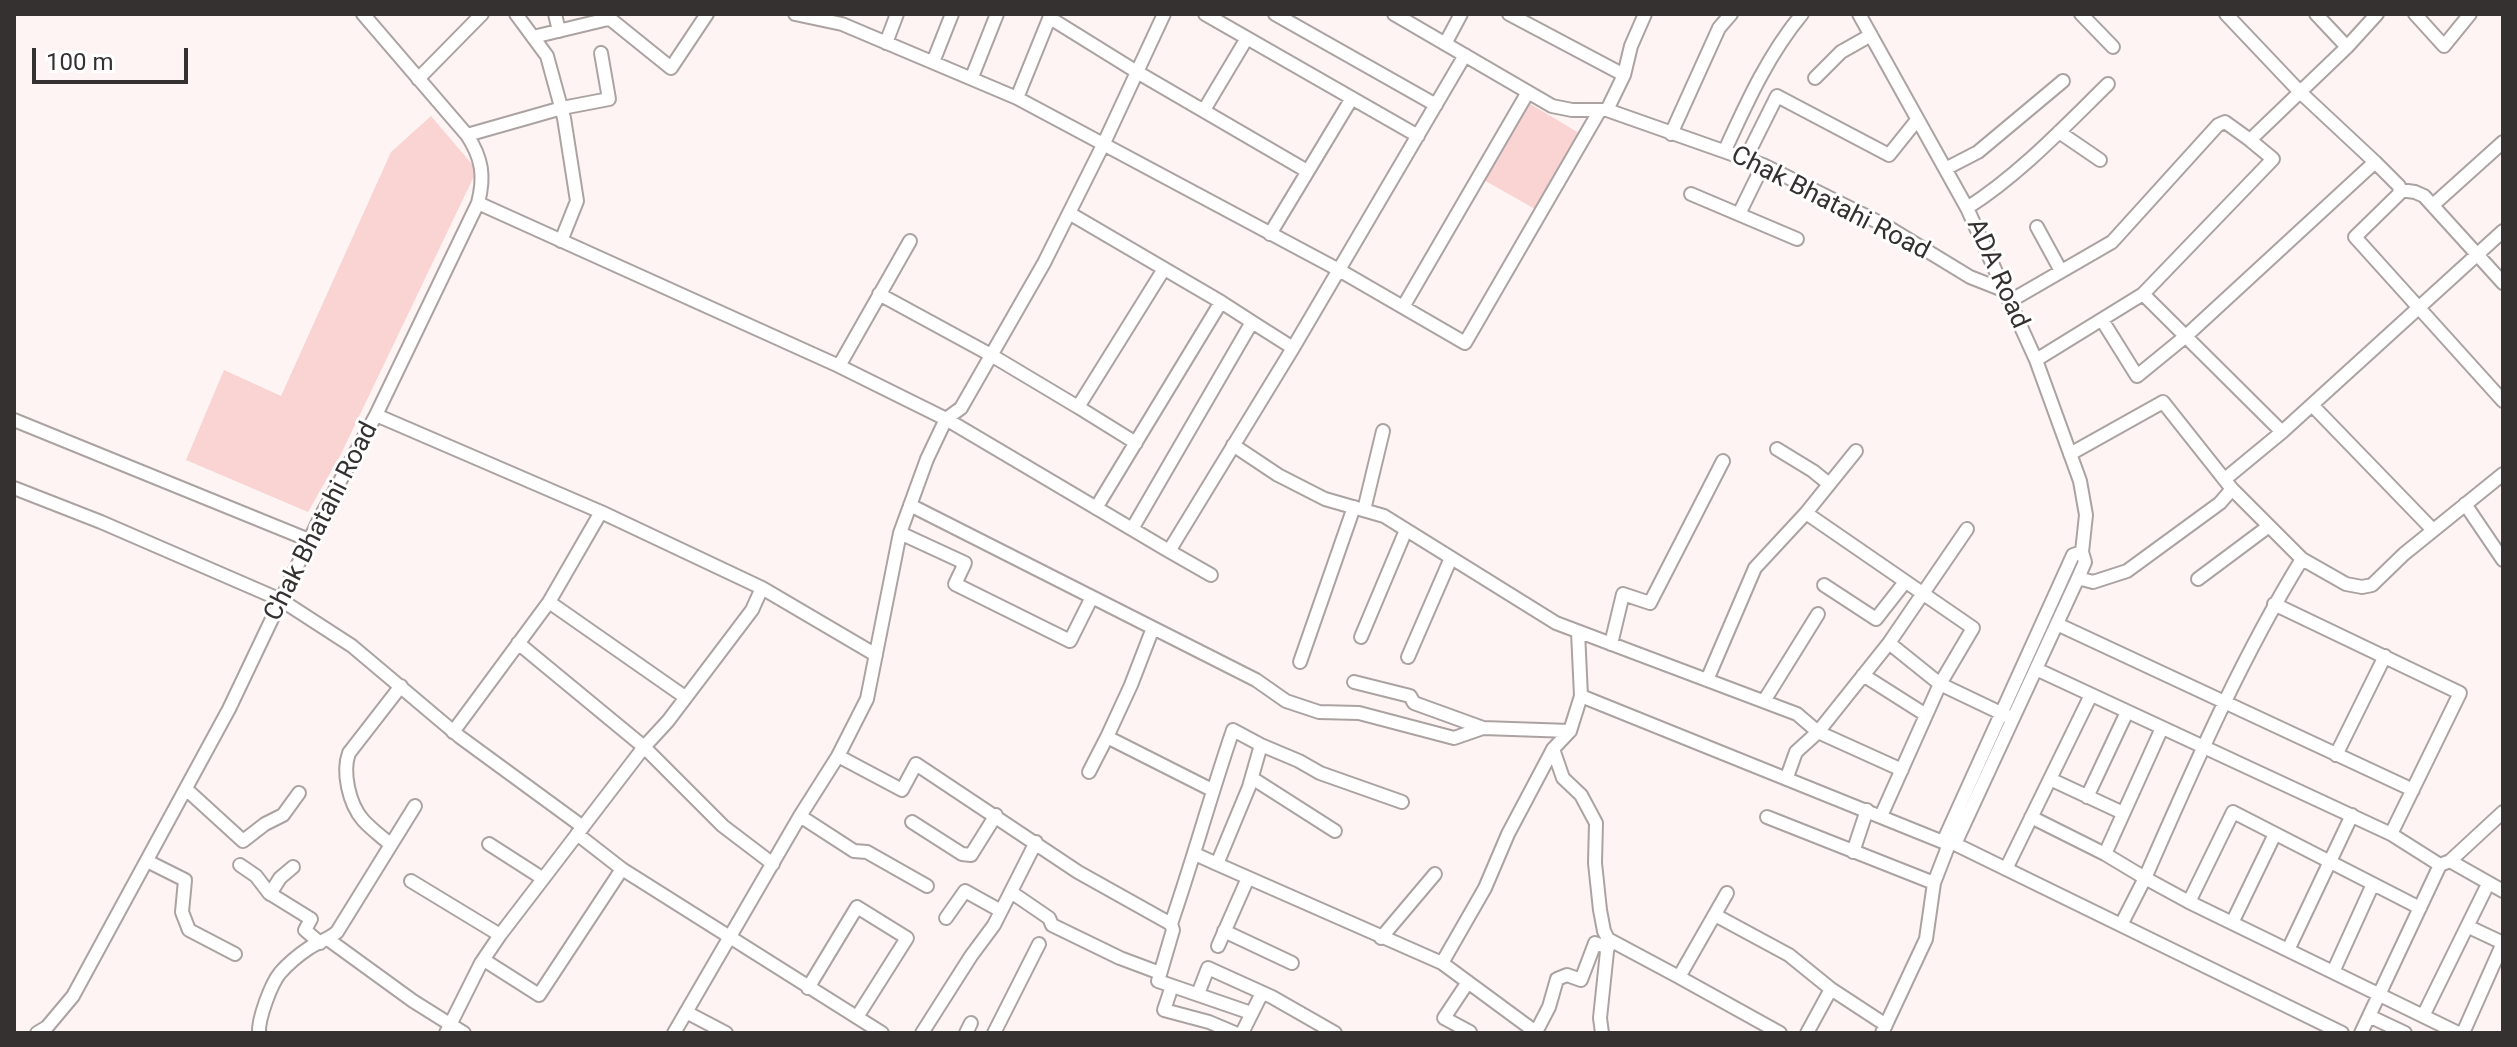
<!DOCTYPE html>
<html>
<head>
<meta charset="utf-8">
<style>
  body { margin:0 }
  #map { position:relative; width:2517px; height:1047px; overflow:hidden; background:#fef4f4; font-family:Roboto,sans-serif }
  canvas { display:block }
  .frame { position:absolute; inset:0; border:16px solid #353131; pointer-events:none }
  .scale { position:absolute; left:32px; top:48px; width:156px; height:36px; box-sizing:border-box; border:4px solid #353131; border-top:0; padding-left:10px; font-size:24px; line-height:28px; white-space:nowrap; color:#353131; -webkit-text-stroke:6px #fff; paint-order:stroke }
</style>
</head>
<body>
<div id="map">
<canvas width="2517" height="1047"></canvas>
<div class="frame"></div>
<div class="scale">100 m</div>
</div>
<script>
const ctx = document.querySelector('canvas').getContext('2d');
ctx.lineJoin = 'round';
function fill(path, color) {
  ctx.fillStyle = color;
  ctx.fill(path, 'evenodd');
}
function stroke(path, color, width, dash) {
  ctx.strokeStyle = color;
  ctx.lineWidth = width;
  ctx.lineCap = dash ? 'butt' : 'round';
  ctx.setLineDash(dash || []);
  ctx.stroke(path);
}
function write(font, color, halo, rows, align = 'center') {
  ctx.font = font + ' Roboto,sans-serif';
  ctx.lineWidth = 6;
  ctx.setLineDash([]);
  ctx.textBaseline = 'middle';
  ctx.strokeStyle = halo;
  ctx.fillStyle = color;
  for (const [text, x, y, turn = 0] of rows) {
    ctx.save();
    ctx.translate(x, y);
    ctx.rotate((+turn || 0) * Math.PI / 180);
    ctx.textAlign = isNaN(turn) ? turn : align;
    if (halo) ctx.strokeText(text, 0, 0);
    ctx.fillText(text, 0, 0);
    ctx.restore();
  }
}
const green = new Path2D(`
  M1527,102L1579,133L1535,209L1482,179Z
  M431,116L477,170L341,454L308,512L186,460L224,370L281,396L391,152Z`);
const minor = new Path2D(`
  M516,14L547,56L564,118L577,201L561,241
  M555,14L559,31
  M604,14L671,68L707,14
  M795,14L842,24L1017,98L1051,14
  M1205,14L1418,136
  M1275,14L1436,105
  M1394,14L1552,106L1572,110H1607L1763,165L1888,227L1970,277L2003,290
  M1509,14L1624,75
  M1859,14L1967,208L2036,360L2080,481L2086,515L2082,552L2085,562L2078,578L1955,844
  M2081,14L2113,47
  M2316,14L2347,47
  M2415,14L2444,46L2470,14
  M1050,18L1137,72L1307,171
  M533,37L608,19
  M886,43L897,14
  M1445,44L1461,14
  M933,62L952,14
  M972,77L997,14
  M1815,78L1841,52L1871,35
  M418,79L482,14
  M1017,98L1339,270L1465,343L1600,110
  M1204,110L1247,38
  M1607,110L1624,75L1631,46L1645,14
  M2059,132L2100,160
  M1671,134L1719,28L1731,14
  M467,135L562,108L609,99L601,53
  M1725,150C1747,102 1768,55 1802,14
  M1746,158L1777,96L1889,155L1917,120
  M2375,162L2399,186L2400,193L2355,237L2503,401
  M1947,168L1978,152L2063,81
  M2400,190L2415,192L2424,196L2503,283
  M1691,194L1797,239
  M478,203L839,366L946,419L1169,551L1293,348L1465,55
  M2433,205L2503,142
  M1967,208C2020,174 2063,128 2108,84
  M1069,213L1221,302
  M1739,214L1763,165
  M2037,227L2061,271
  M1270,234L1352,98
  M879,294L991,355L1078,407L1164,269
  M2143,294L2282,432
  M2010,301L2112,242L2218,125L2225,122L2250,140L2347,47L2377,14
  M1403,307L1528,92
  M2102,320L2137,376L2186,336L2375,162L2300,92L2226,14
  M2036,360L2143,294L2273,159L2250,140
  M839,366L910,241
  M2312,405L2433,530
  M1078,407L1136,443
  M376,415L601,512L762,588L876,655
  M14,420L309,540
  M1233,445L1278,475L1325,499L1384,516L1556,623L1797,714L1818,732L1902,770
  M1777,449L1813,471L1829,484
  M2070,454L2163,402L2232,489L2302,559L2346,584L2362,587L2372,585L2404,554L2503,474
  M2225,479L2282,432L2503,231
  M14,488L101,522L281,600L352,646L460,737L583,827
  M2465,504L2503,560
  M910,505L1256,680L1286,701L1319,712L1359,713L1454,738L1483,728
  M1096,508L1221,302L1252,322
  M1364,510L1383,431
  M1806,513L1973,628L1940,684L1881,816
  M1132,529L1252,322L1293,348
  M900,533L965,563L955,584L1070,641L1092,597
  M1169,551L1211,575
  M2302,559C2240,660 2193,769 2145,878L2189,902L2458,1033
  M2078,578L2093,582L2127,571L2220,503L2232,489
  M2198,579L2269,526
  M1824,585L1876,619L1905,582
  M549,602L685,697
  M2274,604L2460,693L2391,834
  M2057,624L2413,790
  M1153,628L1131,685L1107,737L1212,790
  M1578,632L1581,696
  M1361,637L1406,530
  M518,643L644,747L723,826L773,864
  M1889,643L1940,684L2007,716
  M1611,644L1623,594L1650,603L1723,461
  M1408,657L1451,558
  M1300,662L1354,507
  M2036,669L2391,834L2440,865L2450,861L2503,891
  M1863,675L1926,715
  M1707,680L1755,568L1806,513L1856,451
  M1354,682L1410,696L1414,703L1483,728L1570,731
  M1764,701L1818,614
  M453,732L549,602L601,512
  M1553,749L1563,778L1581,795L1596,823L1595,863L1600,910L1604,931L1608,939L1679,977
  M2336,755L2385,656
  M838,756L902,790L916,764L1078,872L1171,924
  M1089,772L1107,737
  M1787,777L1796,752L1818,732L1889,643L1967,529
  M1252,778L1335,831
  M2050,779L2123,813
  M186,789L243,841L265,824L283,815L299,793
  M2087,797L2127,712
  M800,816L854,851L867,852L927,886
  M1767,817L1934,883
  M2031,817L2105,854L2145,878L2121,925
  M912,822L962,854L971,855L996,815
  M577,834L622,869L882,1033
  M1943,842L2073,555L2082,552
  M489,844L542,878
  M391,845C382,837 371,829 363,820C349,804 342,772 349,753L401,686
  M1853,852L1867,810
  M1195,854L1217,864L1249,787L1261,745
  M2105,854L2162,728
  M147,861L185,880L182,912L189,930L235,954
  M2450,861L2503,812
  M1217,864L1442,963L1537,1033
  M240,865L256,876L269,893L311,919L305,930L320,943
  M2006,869L2091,695
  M411,881L500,935
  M1011,892L1049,918L1052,925L1120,958L1160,973
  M1727,893L1679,977L1780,1033
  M270,894L280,878L293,867
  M2189,902L2233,812L2420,908
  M1715,915L1789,955L1831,989L1886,1025
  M946,918L965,891L1001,911
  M2232,923L2275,834
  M1224,931L1292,963
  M1381,938L1435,874
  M329,940L413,1001L464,1033
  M1218,946L1248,878
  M2288,950L2352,815
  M484,960L539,995L622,869
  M1442,963L1485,888L1508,834L1553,749L1570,731L1581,696L1943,842L1955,844L2342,1033
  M2333,972L2373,884
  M1468,982L1444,1018L1470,1032
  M1172,986L1164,1010L1209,1022L1235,1033
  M808,988L857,907L907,938L857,1017
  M1198,994L1208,968L1272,997L1335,1033
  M686,1012L726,1033
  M1251,1013L1158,981L1173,930L1171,924C1193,860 1211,794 1233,730L1261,745L1299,761L1320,773L1402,802
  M2369,1016L2405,1033
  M2423,1016L2488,884
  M1536,1032L1549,1007L1557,979L1567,975L1581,980L1595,943L1608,948
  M37,1033L47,1027L73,996L229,709L321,516L376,415L478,203C485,176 482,158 467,135L363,14
  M259,1033C258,1019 271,984 280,973C287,965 300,954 309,948C318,942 328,940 337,932L415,806
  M446,1033L481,963L500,935L644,747L668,721L752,610L762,588
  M674,1033L800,816L838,756L867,699L900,533L927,459L946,419L961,408L1044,263L1104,143L1164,14
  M922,1033L971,956L994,925L1036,842
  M966,1033L971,1023
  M994,1033L1039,944
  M1242,1033L1262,993
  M1602,1033L1600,1018L1608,942
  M1807,1033L1831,989
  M1882,1033L1926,939L1934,883L1949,844
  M2361,1033L2440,865
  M2463,1033L2503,943L2469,927`);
const streetNames = [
  ["Chak Bhatahi Road",1830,204,27],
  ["ADA Road",1997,274,66],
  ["Chak Bhatahi Road",322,522,-63]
];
fill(green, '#f9d4d3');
stroke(minor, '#aba3a2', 16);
stroke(minor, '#fff', 12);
write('26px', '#353131', '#fff', streetNames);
</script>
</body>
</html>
